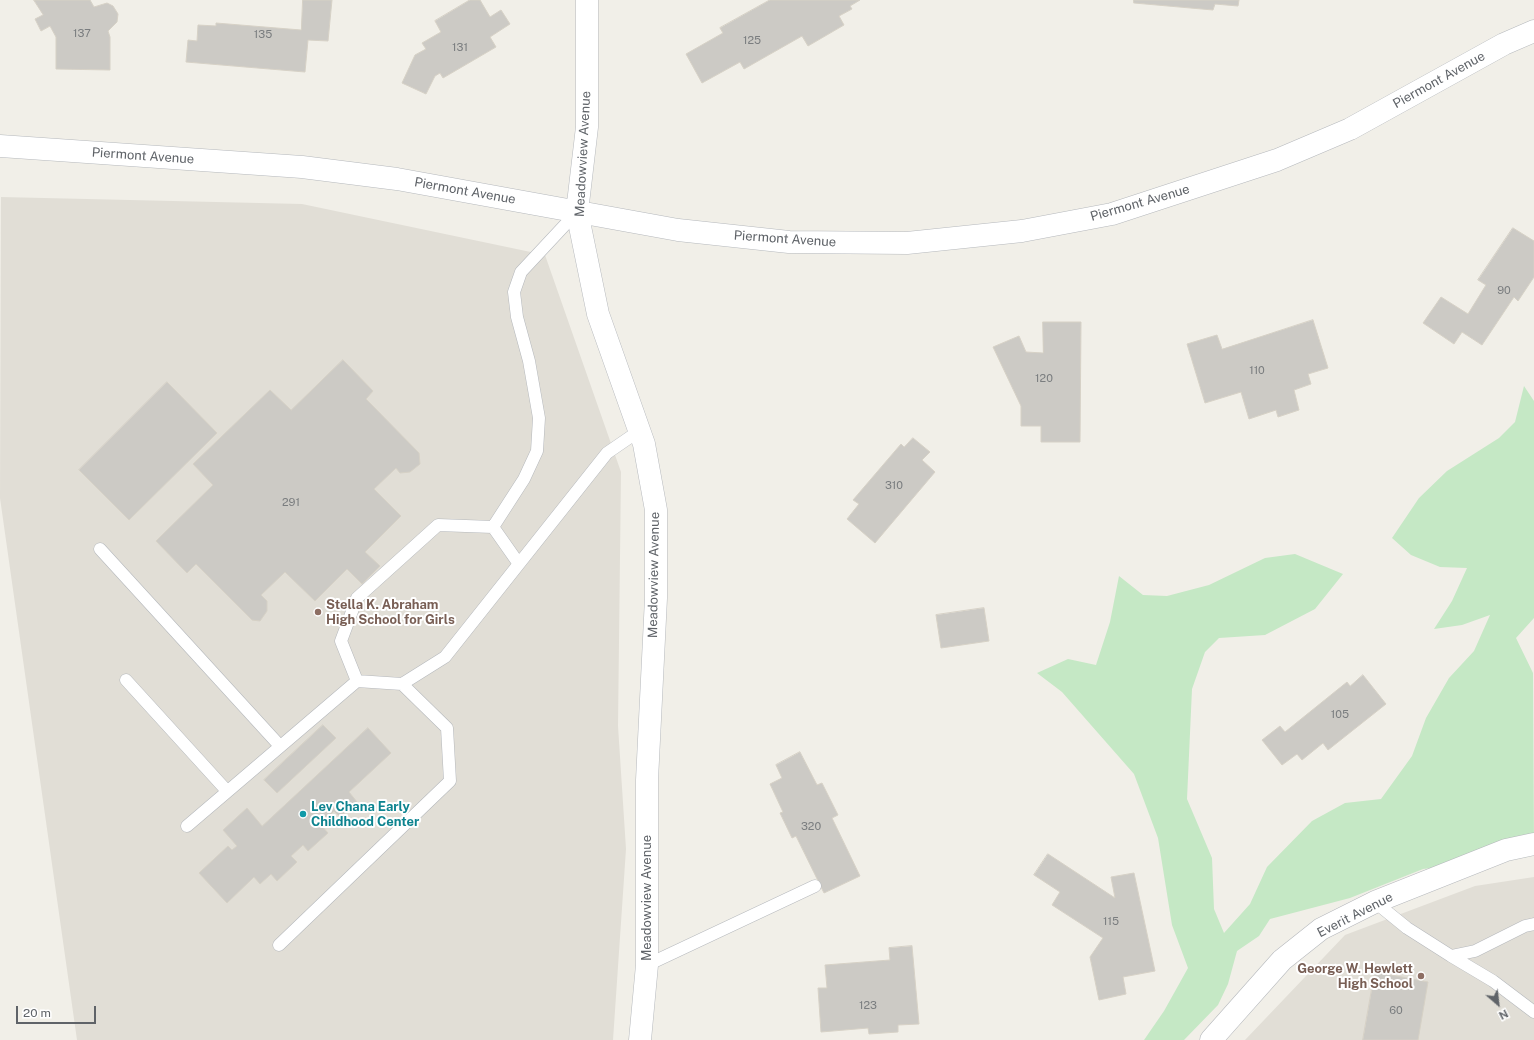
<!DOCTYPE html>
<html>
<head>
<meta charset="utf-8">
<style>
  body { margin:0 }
  #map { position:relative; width:1534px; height:1040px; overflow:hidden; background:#f1efe8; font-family:"Public Sans",sans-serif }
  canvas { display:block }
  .north { position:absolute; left:1478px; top:984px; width:40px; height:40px; -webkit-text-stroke:3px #fff; paint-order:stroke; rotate:152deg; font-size:11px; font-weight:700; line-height:16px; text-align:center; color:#5f6368 }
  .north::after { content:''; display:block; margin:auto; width:14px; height:18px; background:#5f6368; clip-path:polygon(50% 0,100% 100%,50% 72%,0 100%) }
  .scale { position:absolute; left:16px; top:1006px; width:80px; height:18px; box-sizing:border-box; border:2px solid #5f6368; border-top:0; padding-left:5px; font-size:12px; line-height:14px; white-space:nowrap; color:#5f6368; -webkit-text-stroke:3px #fff; paint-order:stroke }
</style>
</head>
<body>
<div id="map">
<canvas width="1534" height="1040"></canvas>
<div class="north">N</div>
<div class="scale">20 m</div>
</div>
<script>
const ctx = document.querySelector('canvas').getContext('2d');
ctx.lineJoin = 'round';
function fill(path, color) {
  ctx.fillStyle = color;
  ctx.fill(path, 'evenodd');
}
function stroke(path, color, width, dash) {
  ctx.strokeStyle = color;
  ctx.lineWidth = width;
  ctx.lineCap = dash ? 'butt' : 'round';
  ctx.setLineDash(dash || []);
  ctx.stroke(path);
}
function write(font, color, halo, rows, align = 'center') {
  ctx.font = font + ' "Public Sans",sans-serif';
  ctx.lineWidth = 4;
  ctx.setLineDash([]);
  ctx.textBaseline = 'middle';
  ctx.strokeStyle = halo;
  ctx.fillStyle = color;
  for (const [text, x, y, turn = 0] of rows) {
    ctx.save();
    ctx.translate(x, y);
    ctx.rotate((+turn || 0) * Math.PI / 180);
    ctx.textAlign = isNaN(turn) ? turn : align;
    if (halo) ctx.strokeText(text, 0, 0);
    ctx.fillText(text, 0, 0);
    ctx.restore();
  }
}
const education = new Path2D(`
  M1,197L302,204L545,255L621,472L618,726L626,849L613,1040H77L0,498Z
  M1534,877V1040H1245L1345,935L1475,886Z`);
const green = new Path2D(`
  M1524,386L1534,401V618L1516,638L1533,673L1534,850L1527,857L1423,869L1350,898L1270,919L1259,936L1237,951L1228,984L1218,1005L1184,1040H1144L1164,1011L1188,968L1172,925L1158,838L1134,774L1062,692L1037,673L1068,659L1096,665L1110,622L1119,576L1143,595L1167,596L1209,585L1265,558L1295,554L1343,574L1315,609L1265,635L1219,638L1205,652L1192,689L1187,799L1212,858L1214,909L1224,933L1250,904L1267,867L1312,821L1345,803L1381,799L1412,756L1426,718L1449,678L1474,651L1490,615L1462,625L1434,629L1452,601L1467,568L1440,567L1411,555L1392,538L1419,498L1447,471L1499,438L1515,422Z`);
const building = new Path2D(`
  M34,0H90L94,7L107,3L113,6L118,14L117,22L108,31L110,37V70L56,69V37L50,26L41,31L35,19L43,15Z
  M303,0H332L328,41L308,40L305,72L186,62L188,40L197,41L198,25L216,26V23L301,30Z
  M470,0H480L490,17L501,10L510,24L490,37L496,47L443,78L440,73L435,76L426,94L402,83L415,55L426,49L422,43L441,32L435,21Z
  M770,0H860L850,6L852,9L839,16L844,25L808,46L802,36L744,69L740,62L702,83L686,54L723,33L720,28Z
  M1134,0H1239L1238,6L1215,4L1213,10L1134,3Z
  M1513,228L1534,241V277L1518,301L1514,297L1482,345L1462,332L1454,344L1423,323L1441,297L1468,314L1486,285L1478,280Z
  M1313,320L1328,368L1308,374L1311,384L1294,390L1299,410L1278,417L1276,410L1249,419L1241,392L1205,403L1187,344L1217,335L1222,349Z
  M1043,322H1081L1080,442H1041V426H1021V406L993,347L1019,336L1026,352L1043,353Z
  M343,360L373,391L366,399L419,453L420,464L410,472L400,473L396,468L374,489L401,516L365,552L380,566L362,584L347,569L315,601L285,572L261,595L267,601V611L260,621L252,620L196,564L187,573L156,541L213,485L193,464L270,390L291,410Z
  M167,382L217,433L129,520L79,470Z
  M913,438L930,452L922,460L935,472L875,543L847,519L859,504L853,500L901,444L904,447Z
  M984,608L989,641L941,648L936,615Z
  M1363,675L1386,704L1328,750L1323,743L1302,760L1297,754L1282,765L1262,740L1280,726L1285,732L1347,682L1350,686Z
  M323,725L336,738L277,793L264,780Z
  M368,728L391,753L349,792L357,802L340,817L334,811L320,824L328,833L308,851L303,845L291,856L297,862L277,881L271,874L260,884L254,877L227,903L199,873L228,846L232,850L237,846L223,830L247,808L262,826Z
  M800,752L817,785L822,783L838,815L832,818L860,876L824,893L796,836L792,838L780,813L783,812L770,784L782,778L776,765Z
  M1048,854L1115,898L1111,877L1134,873L1155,971L1123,977L1126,994L1099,1000L1090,957L1103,938L1052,905L1060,892L1034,875Z
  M912,946L919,1024L898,1025V1032L869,1034L868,1028L821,1032L818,988H827L825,965L890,960L889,948Z
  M1375,972L1428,982L1418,1040H1363Z`);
const lane = new Path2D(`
  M493,527L524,479L537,451L539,418L529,361L517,317L514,292L521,272L577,212
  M100,549L280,746
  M126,680L227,791
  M402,684L357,681L341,641L357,598L438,525L493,527L519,564
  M187,826L357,681
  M1375,902L1407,928L1451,956L1475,951L1525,926L1534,924
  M279,945L450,781L447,728L402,684L445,657L607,453L639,431
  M1451,956L1493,981L1534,1012
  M647,965L815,886`);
const street = new Path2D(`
  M587,0V127L577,212L598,314L644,444L656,510V598L647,780V965L640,1040
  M0,146L302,167L397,179L678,230L789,242L907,243L1022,231L1112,214L1277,160L1350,129L1504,44L1534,31
  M1211,1040L1282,960L1321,929L1375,902L1506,850L1534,844`);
const markers = [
  [318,612,4,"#8d6e63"],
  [303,814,4,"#0f9aa8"],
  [1421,976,4,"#8d6e63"]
];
const numberNames = [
  ["137",82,34],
  ["135",263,35],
  ["125",752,41],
  ["131",460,48],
  ["90",1504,291],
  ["110",1257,371],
  ["120",1044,379],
  ["310",894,486],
  ["291",291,503],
  ["105",1340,715],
  ["320",811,827],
  ["115",1111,922],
  ["123",868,1006],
  ["60",1396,1011]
];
const streetNames = [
  ["Piermont Avenue",1439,80,-29],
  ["Meadowview Avenue",583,154,-87],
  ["Piermont Avenue",143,156,4],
  ["Piermont Avenue",465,191,10],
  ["Piermont Avenue",1140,203,-16],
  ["Piermont Avenue",785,239,4],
  ["Meadowview Avenue",654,575,-89],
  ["Meadowview Avenue",647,898,-90],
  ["Everit Avenue",1355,915,-27]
];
const educationNames = [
  ["Stella K. Abraham",326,605],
  ["High School for Girls",326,620],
  ["George W. Hewlett",1413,969,"right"],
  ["High School",1413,984,"right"]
];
const cultureNames = [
  ["Lev Chana Early",311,807],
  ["Childhood Center",311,822]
];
fill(education, '#e1ded6');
fill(green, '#c5e8c5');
fill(building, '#cccac5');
stroke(building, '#d6d1c6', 1);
stroke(lane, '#b5b8bc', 13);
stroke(street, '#b5b8bc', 23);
stroke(lane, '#fff', 12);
stroke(street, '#fff', 22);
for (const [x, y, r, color] of markers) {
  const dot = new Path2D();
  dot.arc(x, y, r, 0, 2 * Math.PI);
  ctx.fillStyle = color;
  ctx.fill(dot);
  stroke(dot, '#fff', 1.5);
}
write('11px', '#7a7d7f', null, numberNames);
write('13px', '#5f6368', '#fff', streetNames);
write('bold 13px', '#785e54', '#fff', educationNames, 'left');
write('bold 13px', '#0d838f', '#fff', cultureNames, 'left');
</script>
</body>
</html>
